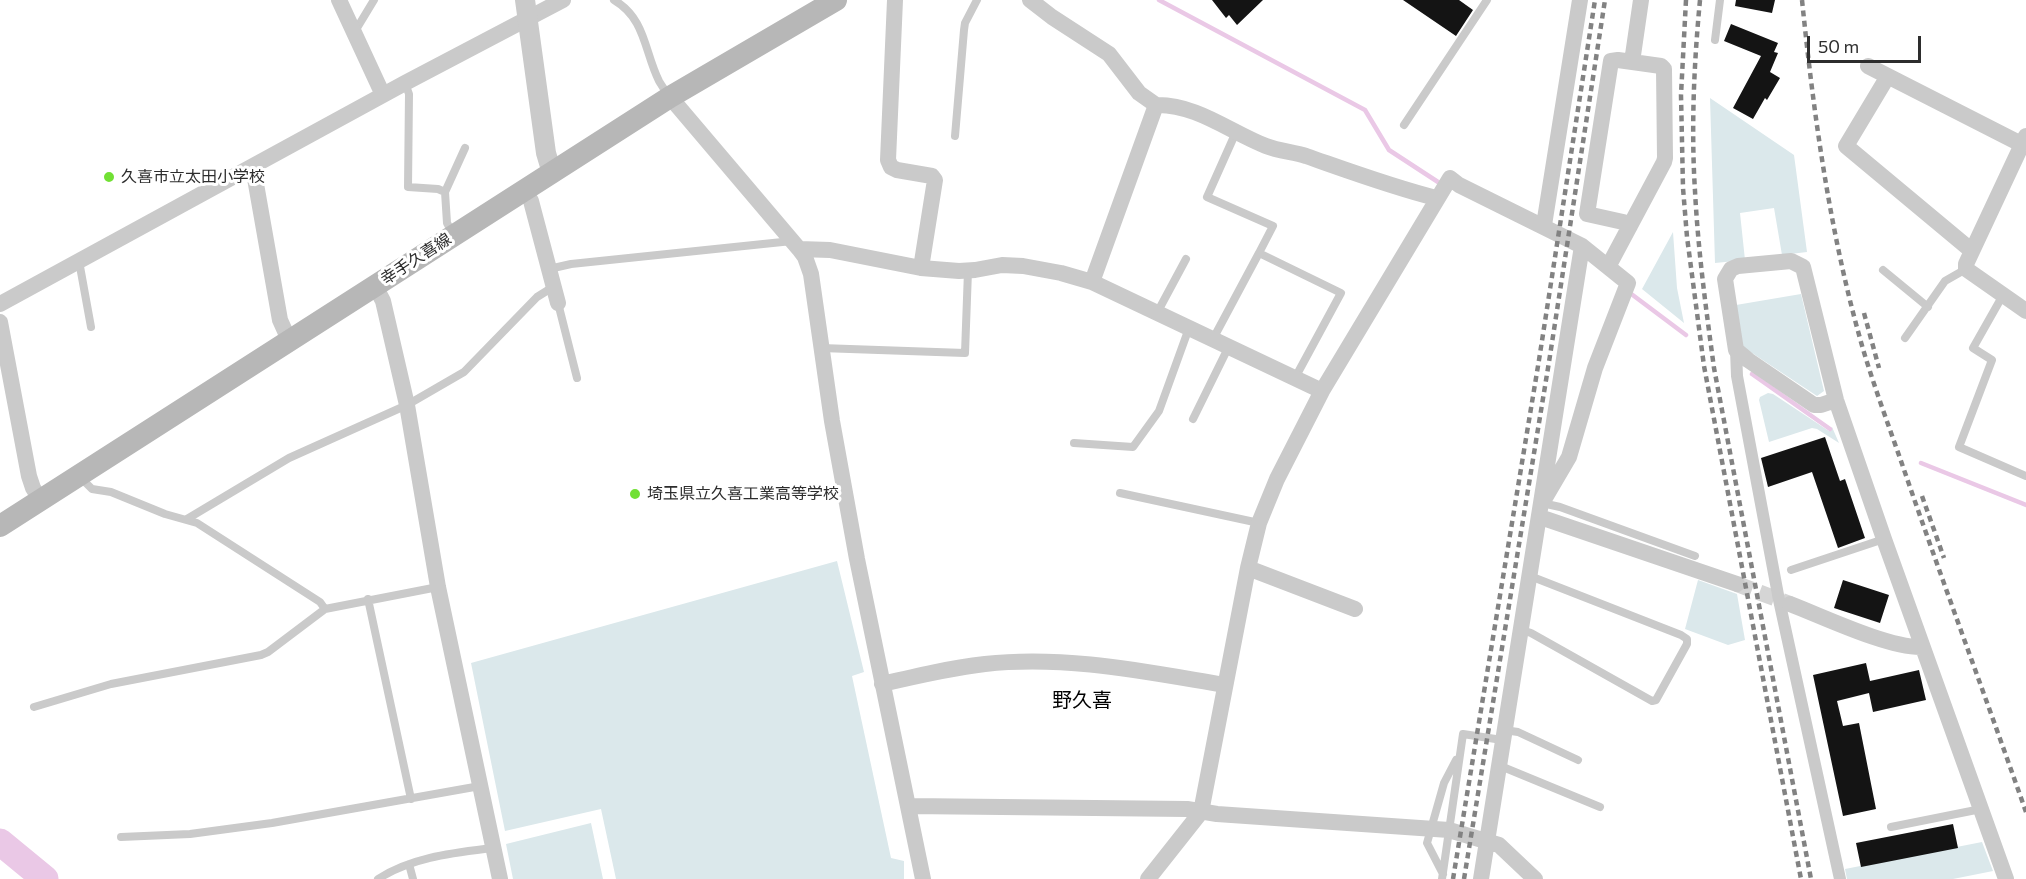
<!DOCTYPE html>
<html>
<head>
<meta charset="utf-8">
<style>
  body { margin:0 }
  #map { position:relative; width:2026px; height:879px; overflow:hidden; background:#fff; font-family:Commissioner,sans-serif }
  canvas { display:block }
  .scale { position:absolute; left:1807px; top:36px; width:114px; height:27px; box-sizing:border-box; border:3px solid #2d2d2d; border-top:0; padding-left:8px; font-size:18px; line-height:21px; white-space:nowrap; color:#2d2d2d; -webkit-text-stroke:4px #fff; paint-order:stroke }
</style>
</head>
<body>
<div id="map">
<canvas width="2026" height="879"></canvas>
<div class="scale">50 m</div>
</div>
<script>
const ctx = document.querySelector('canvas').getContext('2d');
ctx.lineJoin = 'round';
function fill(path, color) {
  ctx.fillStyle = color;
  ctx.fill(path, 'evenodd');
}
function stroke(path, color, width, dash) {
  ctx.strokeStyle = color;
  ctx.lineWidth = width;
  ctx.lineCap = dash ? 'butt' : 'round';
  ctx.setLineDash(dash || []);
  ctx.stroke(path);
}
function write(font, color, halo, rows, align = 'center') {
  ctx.font = font + ' Commissioner,"Noto Sans JP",sans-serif';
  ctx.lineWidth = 6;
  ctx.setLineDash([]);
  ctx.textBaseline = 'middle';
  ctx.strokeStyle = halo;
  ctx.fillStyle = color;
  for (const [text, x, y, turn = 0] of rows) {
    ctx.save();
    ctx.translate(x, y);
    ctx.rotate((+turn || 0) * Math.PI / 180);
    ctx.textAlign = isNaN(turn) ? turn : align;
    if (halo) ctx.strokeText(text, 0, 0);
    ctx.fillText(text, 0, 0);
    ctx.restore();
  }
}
const green = new Path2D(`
  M1710,98L1794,155L1807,252L1782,255L1774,208L1740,213L1745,260L1715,263Z
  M1673,232L1677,288L1684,323L1642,289Z
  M1801,294L1824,391L1817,396L1743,347L1736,305Z
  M1768,393L1773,394L1829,431L1832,427L1839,443L1817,429L1812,428L1769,442L1759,400L1760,397Z
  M837,561L864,672L852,676L891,858L904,861V879H616L601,809L505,831L471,663Z
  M1698,580L1737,594L1745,640L1728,645L1685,629Z
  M591,823L603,879H513L506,844Z
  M1982,842L1993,871L1953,879H1847L1845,869Z`);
const stream = new Path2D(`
  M1159,0L1365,110L1389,150L1438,182
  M1630,293L1686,335
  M1752,374L1830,429
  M1921,463L2026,505`);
const river = new Path2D(`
  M0,842L45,879`);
const building = new Path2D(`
  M1212,0H1263L1237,25L1229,15L1226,18Z
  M1403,0H1459L1473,10L1456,36Z
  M1736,0H1775L1772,13L1735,6Z
  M1731,24L1778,43L1774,52L1778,53L1770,72L1780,78L1767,100L1765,98L1753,119L1733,108L1761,56L1724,41Z
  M1825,437L1840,481L1845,479L1865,538L1838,548L1812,472L1768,487L1761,458Z
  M1843,580L1889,595L1880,623L1834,608Z
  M1866,663L1870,681L1919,670L1926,700L1873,712L1869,693L1837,701L1843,726L1859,723L1876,809L1843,816L1813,675Z
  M1953,824L1958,848L1861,867L1856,843Z`);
const minorTunnel = new Path2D(`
  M1737,584L1790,604`);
const service = new Path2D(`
  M614,0C646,19 644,51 659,81C662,86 666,92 669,97
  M354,33L374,0
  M1715,40L1720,0
  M405,83L409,94L408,187L438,189L445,192L447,223L453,234
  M1404,125L1487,0
  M1236,132L1207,197L1273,226L1259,253
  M955,136L964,30L965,23L977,0
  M445,192L465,148
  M79,261L91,327
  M549,269L571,264L792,241
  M1883,270L1928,307
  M2003,295L1973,348L1992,360L1959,447L2026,476
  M558,303L577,378
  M1157,313L1186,259
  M1905,338L1945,281L1966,269
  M1213,339L1259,253L1341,293L1295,378
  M821,348L965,353L968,271
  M1193,419L1229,346
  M1074,443L1133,447L1159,411L1189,328
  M80,477L92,489L111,492L165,514L197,523L320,602L325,609
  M1120,493L1259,523
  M1542,503L1560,507L1695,556
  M187,519L289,458L407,405L464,372L537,297L553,287
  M1791,570L1884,539
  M368,599L411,799
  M1522,630L1531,633L1652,701L1656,700L1687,644V639L1681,635L1530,576
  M34,707L111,684L261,655L268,652L325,609L438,587
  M1504,730L1518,732L1578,760
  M1498,765L1600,807
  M1891,827L1981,809
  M121,837L190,834L272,823L480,786
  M409,864L413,879
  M1443,874L1427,843L1444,783L1456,760
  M378,879C412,857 453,853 493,848
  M1442,879L1463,734L1502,740`);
const pedestrian = new Path2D(`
  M1736,350L1737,376L1779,600L1840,879`);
const minor = new Path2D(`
  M339,0L383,95
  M895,0L888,160L891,167L897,170L932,176L935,180L921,268
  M1030,0L1052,17L1109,54L1139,93L1156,105
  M1632,62L1641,0
  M1868,66L2021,144
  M1888,76L1846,146L1972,251
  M670,97L799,249L805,257L811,274L832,421L857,559L923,879
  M2026,136L1966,264V269L2026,311
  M253,167L280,320L289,340
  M524,189L531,201L558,303
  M1544,225L1580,0
  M799,249L830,250L921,268L959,271L975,270L1002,265L1023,266L1061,273L1092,282L1322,391
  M1608,267L1664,162L1665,158L1664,69L1661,66L1618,60L1611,61L1587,214L1623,222L1630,226
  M1092,282L1156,105C1196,104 1230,132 1266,146C1279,151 1293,152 1306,156C1349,171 1392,187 1436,198
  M375,286L383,301L407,405L438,587L500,879
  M0,304L405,83L563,0
  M0,322L29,476L33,488L40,499
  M1836,400L1821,405H1814L1748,360L1736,350L1725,279L1731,269L1738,266L1791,261L1803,267L1836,400L1884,539L2006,879
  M1540,517L1737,584
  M1248,568L1355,609
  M1790,604C1824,617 1888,648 1922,647
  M882,684C916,676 950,668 985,664C1066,655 1146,672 1225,685
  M909,806L1187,809L1217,814L1449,830L1499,845L1535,879
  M1148,879L1201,812L1248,568L1259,523L1277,479L1322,391L1450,178L1459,185L1582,246L1628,283L1595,368L1569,457L1542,503
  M1481,879L1582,246`);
const tertiary = new Path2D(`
  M525,0L546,153L552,173`);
const secondary = new Path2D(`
  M0,526L670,97L836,0`);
const rail = new Path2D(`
  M1686,0L1681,95L1683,188L1687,237L1704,366L1801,879
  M1700,0C1694,63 1691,128 1695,191C1698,250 1706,309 1714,368L1811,879
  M1802,0C1814,117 1830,235 1863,349C1874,386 1888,424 1901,461C1941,578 1985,695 2026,812
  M1864,313L1879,368
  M1922,496L1944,558
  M1453,879L1539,360L1595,0
  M1464,879L1549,362L1605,0`);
const markers = [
  [109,177,6,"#71e034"],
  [635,494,6,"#71e034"]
];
const poiNames = [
  ["久喜市立太田小学校",121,177],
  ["埼玉県立久喜工業高等学校",647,494]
];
const streetNames = [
  ["幸手久喜線",416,259,-33]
];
const quarterNames = [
  ["野久喜",1082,700]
];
fill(green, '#dbe8eb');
stroke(stream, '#eac8e6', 4.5);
stroke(river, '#eac8e6', 27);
fill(building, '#141414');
stroke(minorTunnel, '#d5d5d5', 16, [16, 8]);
stroke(service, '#cacaca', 8);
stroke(pedestrian, '#cacaca', 12);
stroke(minor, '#cacaca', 16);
stroke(tertiary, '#cacaca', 20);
stroke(secondary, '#b7b7b7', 22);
stroke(rail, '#828282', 4.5, [6, 4.5]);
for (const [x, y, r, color] of markers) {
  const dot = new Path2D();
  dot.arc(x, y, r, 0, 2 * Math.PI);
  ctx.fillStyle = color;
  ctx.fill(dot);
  stroke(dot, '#fff', 2);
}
write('16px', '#2d2d2d', '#fff', poiNames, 'left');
write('16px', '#2d2d2d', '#fff', streetNames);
write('20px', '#000', '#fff', quarterNames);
</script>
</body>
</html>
